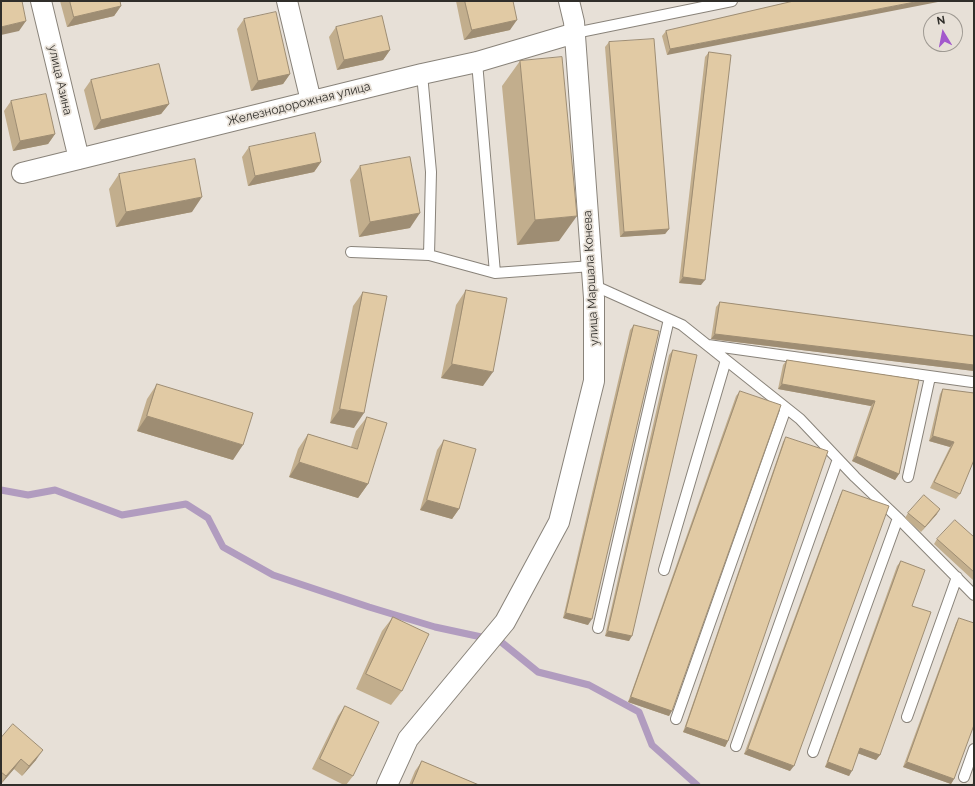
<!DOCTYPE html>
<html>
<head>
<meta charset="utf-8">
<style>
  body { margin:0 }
  #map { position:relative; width:975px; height:786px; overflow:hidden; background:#e7e0d7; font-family:Raleway,sans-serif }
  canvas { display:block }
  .frame { position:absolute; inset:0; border:2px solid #302e2a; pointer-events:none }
  .north { position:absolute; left:923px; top:12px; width:40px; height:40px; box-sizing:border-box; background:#e7e0d7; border:1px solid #9e9992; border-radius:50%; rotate:350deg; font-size:11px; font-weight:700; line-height:16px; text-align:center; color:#302e2a }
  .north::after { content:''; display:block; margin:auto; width:14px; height:18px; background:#a359cc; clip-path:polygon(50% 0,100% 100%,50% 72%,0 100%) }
</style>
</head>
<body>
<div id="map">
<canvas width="975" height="786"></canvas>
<div class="frame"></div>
<div class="north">N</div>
</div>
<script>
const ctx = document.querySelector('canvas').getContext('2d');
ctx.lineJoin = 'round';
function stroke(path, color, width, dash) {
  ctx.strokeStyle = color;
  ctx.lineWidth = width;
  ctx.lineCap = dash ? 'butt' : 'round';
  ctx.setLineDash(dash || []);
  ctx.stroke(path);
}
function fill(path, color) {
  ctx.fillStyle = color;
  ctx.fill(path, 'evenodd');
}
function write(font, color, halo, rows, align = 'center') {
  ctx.font = font + ' Raleway,sans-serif';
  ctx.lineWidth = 3.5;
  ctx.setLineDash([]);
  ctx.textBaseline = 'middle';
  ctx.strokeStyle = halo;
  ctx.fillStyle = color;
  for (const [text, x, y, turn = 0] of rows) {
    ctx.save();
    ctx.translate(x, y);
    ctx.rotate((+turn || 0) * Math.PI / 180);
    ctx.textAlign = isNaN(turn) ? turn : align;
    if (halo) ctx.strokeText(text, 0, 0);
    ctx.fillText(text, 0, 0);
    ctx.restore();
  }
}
const stream = new Path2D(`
  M1,490L28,495L55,490L122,515L186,504L208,518L223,547L273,575L369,607L435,627L500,641L538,672L589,685L639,712L652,745L697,785`);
const lane = new Path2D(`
  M575,33L732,1
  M477,62L495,273
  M422,74L431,172L429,255
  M351,252L429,255L495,273L592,266
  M593,285L682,325L800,419L855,477L898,518L974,595
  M708,345L972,382
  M908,477L930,377
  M664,570L726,360
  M598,628L669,319
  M907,717L957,577
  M676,719L786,408
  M736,746L838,459
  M813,752L898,518
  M964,777L974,749`);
const street = new Path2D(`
  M41,1L79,159
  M287,1L311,101
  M22,173L422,74L477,62L575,33
  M387,785L408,739L505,622L559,522L594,381V298L574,22L569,1`);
const wall = new Path2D(`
  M60,1H120L121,6L114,16L67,27Z
  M456,1H513L510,30L464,40Z
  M785,3L667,55L662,36L666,31Z
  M244,19L290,74L283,84L251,91L237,29Z
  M336,27L390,50L383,60L337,70L329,37Z
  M609,42L669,229L665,234L620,237L605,47Z
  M709,52L701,285L679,283L705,57Z
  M520,61L559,241L517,245L502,86Z
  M91,80L169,104L161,114L94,130L84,90Z
  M11,101L55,134L48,144L13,151L4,111Z
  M249,147L321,162L314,172L248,186L242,157Z
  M360,166L410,228L359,237L350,180Z
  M119,174L192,212L116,227L109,189Z
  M466,290L483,386L441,378L456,305Z
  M363,292L354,428L330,423L353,306Z
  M720,302L974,336V371L711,339L716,307Z
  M634,325L588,625L563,618L630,330Z
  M673,350L629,641L605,636L669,355Z
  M787,360L919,380L899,474L895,480L852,461L871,406L778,389L783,365Z
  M157,384L233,460L137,431L147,399Z
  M943,389L974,393L960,494L956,499L930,488L950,447L929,441L940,394Z
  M740,391L669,716L628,702L736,396Z
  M367,417L368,484L358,498L289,477L298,449L308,434L351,447L356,431Z
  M786,437L728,741L725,747L683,732L783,442Z
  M444,440L459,509L452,519L420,510L437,450Z
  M843,490L790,771L744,754L840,495Z
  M908,513L937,514L921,532L905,518Z
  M974,537V581L934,544L937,539Z
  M901,561L912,606L880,755L876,760L858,753L849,776L825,767L897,566Z
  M393,617L402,691L391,705L356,689L382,631Z
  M959,618L954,779L951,784L903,767L956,623Z
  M345,706L353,776L346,785H344L312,769L338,716Z
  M1,738L36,760L22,776L14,769L1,784Z
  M422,761L479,785H409L415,771Z
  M974,779V785H972Z`);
const shadedWall = new Path2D(`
  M920,1H943L667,55L670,49Z
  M121,6L114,16L67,27L74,17Z
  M517,20L510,30L464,40L472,30Z
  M26,21L19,31L1,35V27Z
  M390,50L383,60L337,70L344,60Z
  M290,74L283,84L251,91L258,81Z
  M169,104L161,114L94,130L101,120Z
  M55,134L48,144L13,151L20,141Z
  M321,162L314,172L248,186L255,176Z
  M202,197L192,212L116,227L126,212Z
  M420,213L410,228L359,237L370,222Z
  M577,216L559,241L517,245L535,220Z
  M669,229L665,234L620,237L624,232Z
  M683,277L705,280L701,285L679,283Z
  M715,334L974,365V371L711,339Z
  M452,364L493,372L483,386L441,378Z
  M782,384L875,401L871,406L778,389Z
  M340,409L364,413L354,428L330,423Z
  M147,416L243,445L233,460L137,431Z
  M933,436L954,442L950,447L929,441Z
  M856,456L899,474L895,480L852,461Z
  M299,462L368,484L358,498L289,477Z
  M427,500L459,509L452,519L420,510Z
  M940,509L937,514L921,532L925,527Z
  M566,613L592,619L588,625L563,618Z
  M608,631L632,636L629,641L605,636Z
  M631,697L672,711L669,716L628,702Z
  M686,727L728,741L725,747L683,732Z
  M860,748L880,755L876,760L857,753Z
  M748,749L794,766L790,771L744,754Z
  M43,750L36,760L22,776L29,766Z
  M21,759L14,769L1,784L6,776Z
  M828,762L852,771L849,776L825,767Z
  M907,762L954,779L951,784L903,767Z`);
const building = new Path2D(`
  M1,1H22L26,21L1,27Z
  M70,1H120L121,6L74,17Z
  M465,1H513L517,20L472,30Z
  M794,1H920L670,49L666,31Z
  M276,12L290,74L258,81L244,19Z
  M382,16L390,50L344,60L336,27Z
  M654,39L669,229L624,232L609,42Z
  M709,52L731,55L705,280L683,277Z
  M562,57L577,216L535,220L520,61Z
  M159,64L169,104L101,120L91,80Z
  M46,94L55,134L20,141L11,101Z
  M315,133L321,162L255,176L249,147Z
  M410,157L420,213L370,222L360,166Z
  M195,159L202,197L126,212L119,174Z
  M466,290L507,298L493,372L452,364Z
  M363,292L387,296L364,413L340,409Z
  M720,302L974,336V365L715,334Z
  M634,325L659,331L592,619L566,613Z
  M673,350L697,355L632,636L608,631Z
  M787,360L919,380L899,474L856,456L875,401L782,384Z
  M157,384L253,413L243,445L147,416Z
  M943,389L974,393V460L960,494L934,482L954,442L933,436Z
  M740,391L781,405L672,711L631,697Z
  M367,417L387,423L368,484L299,462L308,434L357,449Z
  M786,437L828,451L728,741L686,727Z
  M444,440L476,449L459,509L427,500Z
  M843,490L889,506L794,766L748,749Z
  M924,495L940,509L925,527L908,513Z
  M955,520L974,537V572L937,539Z
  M901,561L925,570L912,606L931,612L880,755L860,748L852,771L828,762Z
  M393,617L429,634L402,691L366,674Z
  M959,618L974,623V725L954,779L907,762Z
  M345,706L379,722L353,776L320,759Z
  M13,724L43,750L29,766L21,759L6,776L1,772V738Z
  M422,761L479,785H412Z`);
const streetNames = [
  ["улица Азина",60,80,77],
  ["Железнодорожная улица",299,104,-14],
  ["улица Маршала Конева",591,278,-93]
];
stroke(stream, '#b19cbf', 7);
stroke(lane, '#89837a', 12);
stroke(street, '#89837a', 22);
stroke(lane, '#fff', 10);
stroke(street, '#fff', 20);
fill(wall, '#c2ae8d');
fill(shadedWall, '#9e8d73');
fill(building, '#e1caa4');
stroke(building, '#9e8d73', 1);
write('12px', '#302e2a', '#e7e0d7', streetNames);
</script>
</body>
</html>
